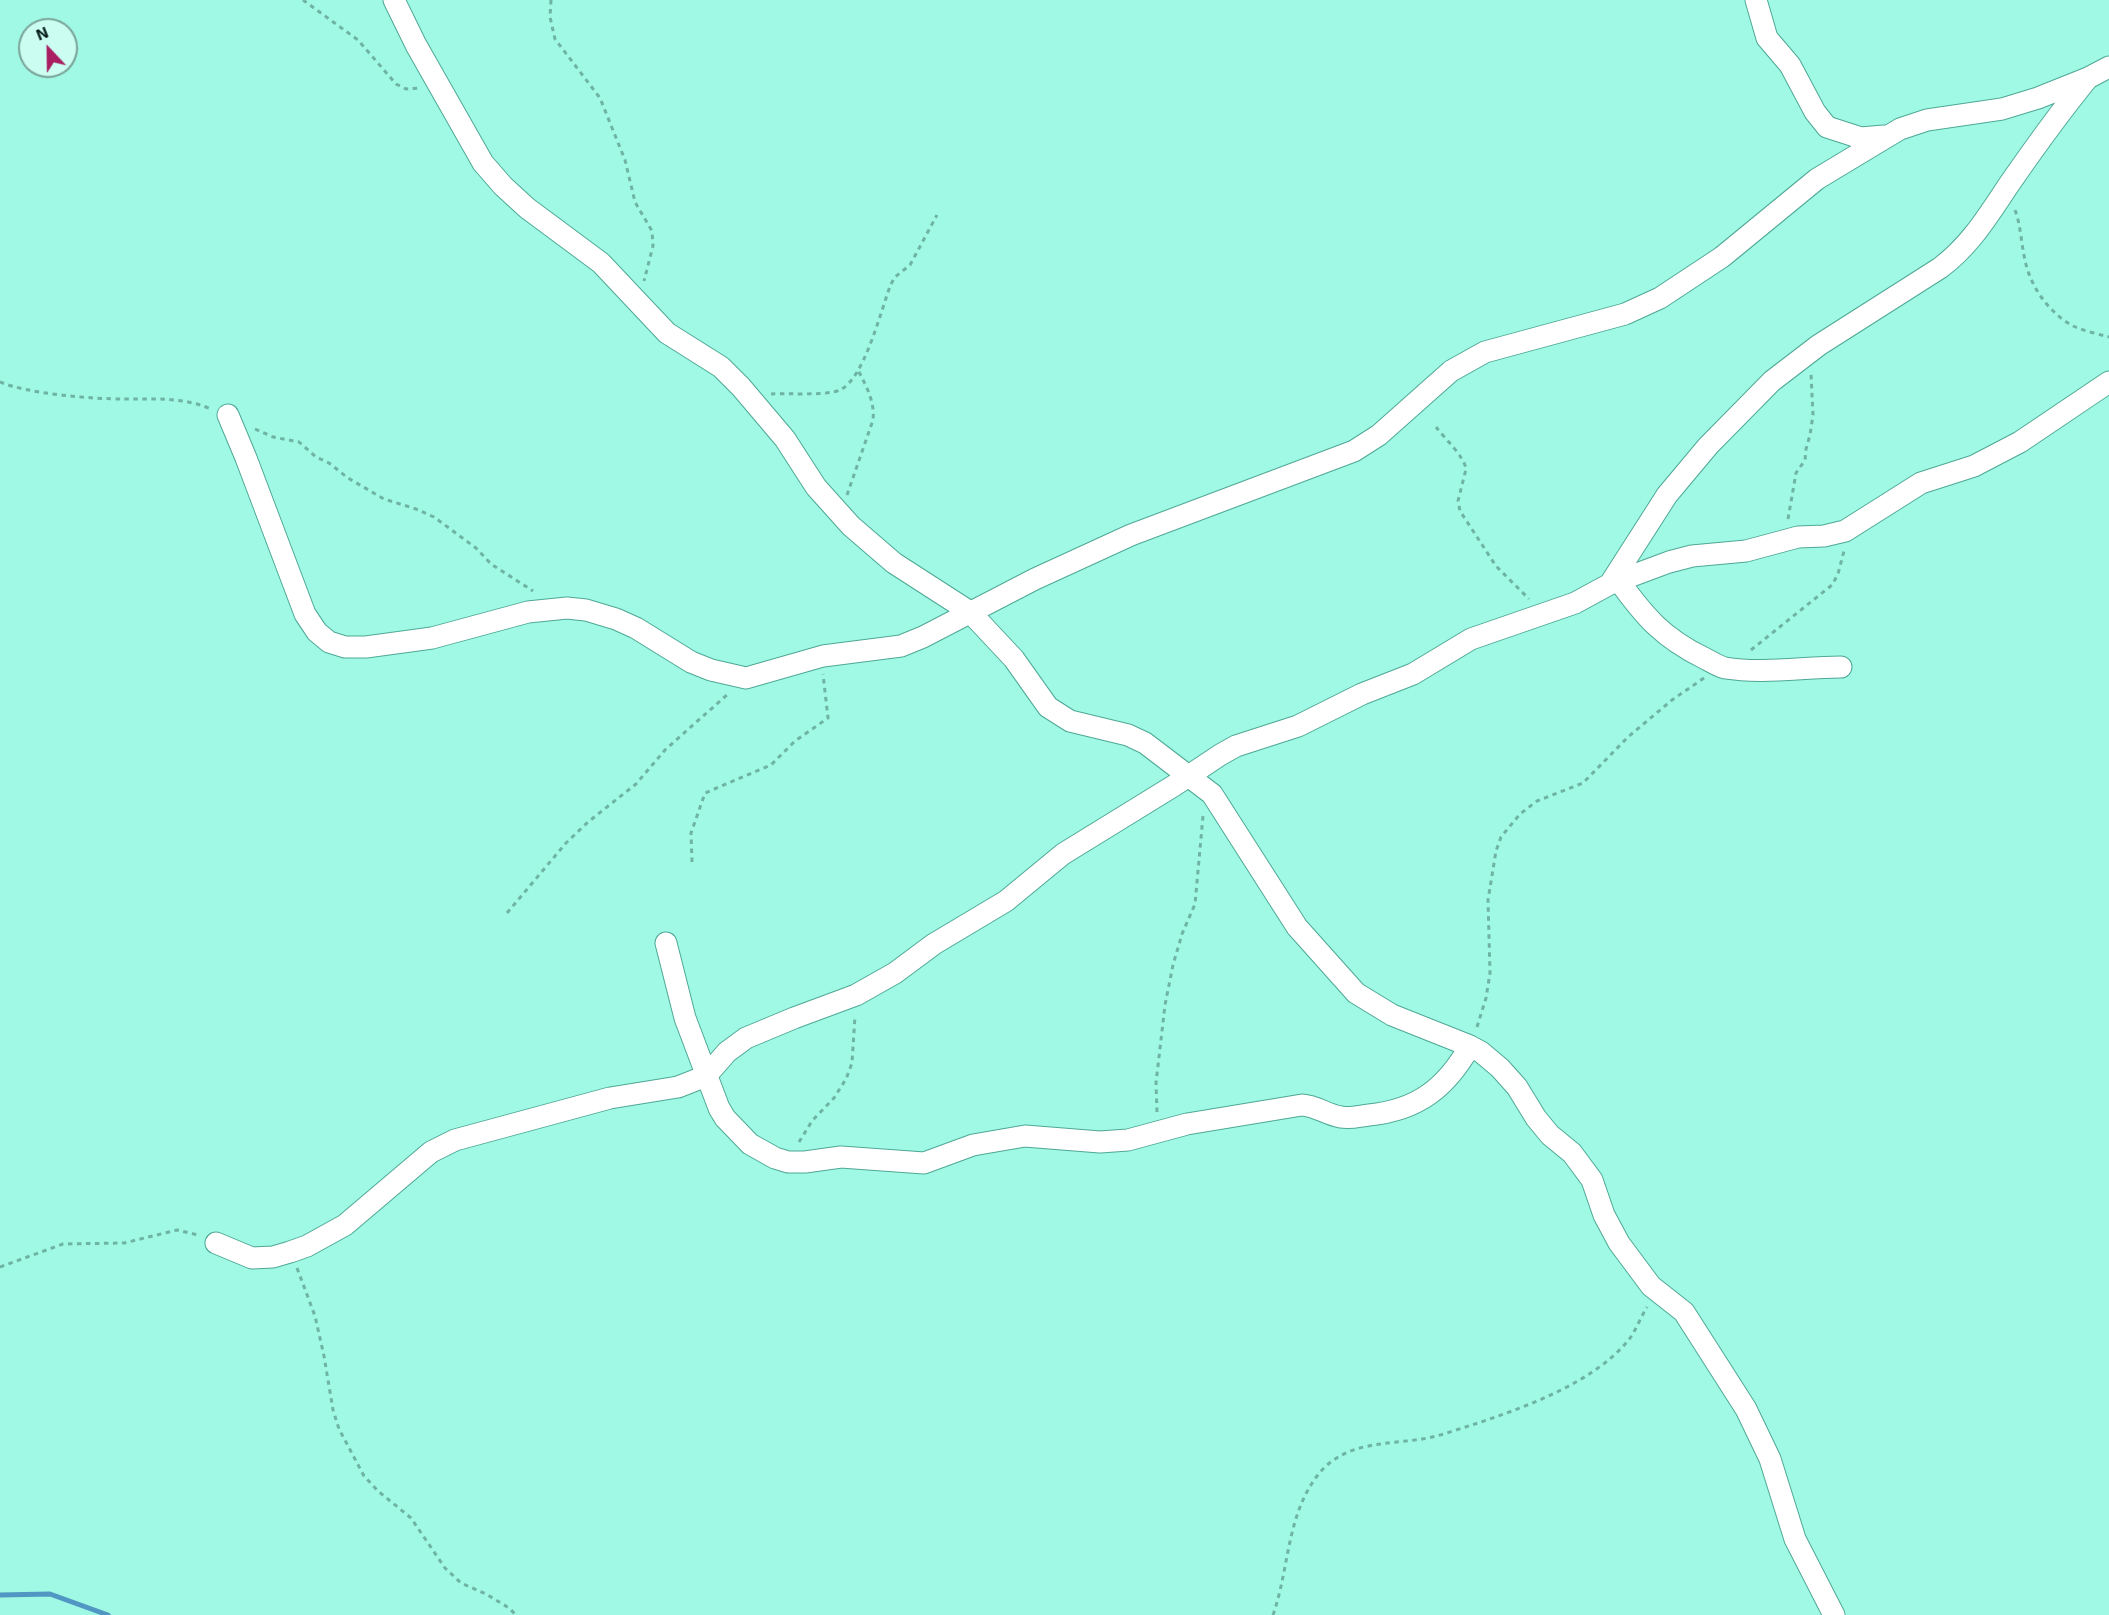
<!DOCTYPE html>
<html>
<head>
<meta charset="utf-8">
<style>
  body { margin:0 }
  #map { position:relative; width:2109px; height:1615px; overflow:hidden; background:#a0f9e4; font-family:"Exo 2",sans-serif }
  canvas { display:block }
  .north { position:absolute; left:18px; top:18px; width:60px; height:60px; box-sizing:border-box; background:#cbfef1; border:2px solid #7aa298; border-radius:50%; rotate:338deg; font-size:16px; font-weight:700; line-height:24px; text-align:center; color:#001712 }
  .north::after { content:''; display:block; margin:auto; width:21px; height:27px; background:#aa1f61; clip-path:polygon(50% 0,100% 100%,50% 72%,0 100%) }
</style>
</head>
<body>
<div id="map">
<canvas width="2109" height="1615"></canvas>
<div class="north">N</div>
</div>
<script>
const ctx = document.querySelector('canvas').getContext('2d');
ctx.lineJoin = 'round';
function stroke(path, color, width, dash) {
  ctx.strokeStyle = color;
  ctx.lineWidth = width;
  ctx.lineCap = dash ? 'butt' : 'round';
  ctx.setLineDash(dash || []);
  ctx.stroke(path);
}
const stream = new Path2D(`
  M0,1595L50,1594L108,1615`);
const path = new Path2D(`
  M303,0L358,40L396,84L406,89L420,88
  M551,0L550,17L555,39L600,98L625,160L635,202L652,231L653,246L644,281
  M2015,210C2021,226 2021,243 2025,260C2030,286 2049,313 2073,326C2084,331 2098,334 2109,337
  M0,382C29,394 92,399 124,399C154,399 183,397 211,409
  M771,394C788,393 827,396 840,390C865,378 881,309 891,284L895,277L910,265L937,215
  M1436,427C1445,439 1464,456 1466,469L1458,501L1460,511L1496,566L1529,599
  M255,429L273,437L299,442L316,457L329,463L348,478L384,499L416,509L434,517L476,548L491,564L533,591
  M847,495L873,420C875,401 866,386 858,370
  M1788,519L1796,473L1805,460L1806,449L1810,435L1813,415L1811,374
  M1751,650L1832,585L1838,574L1844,551
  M692,862L691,833L705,793L771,765L795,741L828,718L823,674
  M507,913L566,843L588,822L636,784L665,750L729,693
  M1477,1027L1486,998L1490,973L1488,900L1496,851L1501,837L1520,814L1537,801L1583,783L1628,737L1672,700L1704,678
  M1157,1112L1156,1083L1165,1005L1173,965L1182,934L1195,904L1203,816
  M799,1142L812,1121L834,1098L846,1079L852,1063L855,1016
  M0,1267L63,1244L124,1243L177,1230L198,1235
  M297,1268L315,1316L324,1356L333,1410L339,1429L364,1476L378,1491L411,1518L445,1568L461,1583L486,1594L509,1608L516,1615
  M1273,1615C1290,1567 1286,1511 1322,1470C1350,1440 1391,1445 1428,1438C1443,1435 1458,1429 1472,1425C1523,1408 1591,1384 1627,1342C1635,1333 1640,1318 1647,1307`);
const minor = new Path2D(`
  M394,0L416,45L483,163L503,186L527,208L601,263L667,333L721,367L741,387L785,439L816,487L851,526L894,563L970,612L1014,659L1048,707L1070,721L1128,735L1145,743L1212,794L1297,927L1356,993L1392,1015L1470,1046L1481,1052L1500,1068L1517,1087L1536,1118L1550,1135L1572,1153L1592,1180L1604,1215L1619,1243L1651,1286L1684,1312L1746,1409L1770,1459L1795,1539L1834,1615
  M1756,0L1767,38L1790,65L1815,112L1827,127L1861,138L1884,136
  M228,415L246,458L305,614L317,632L329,642L345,647H366L432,638L528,612L567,608L586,610L616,619L636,628L691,662L711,670L746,678L823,656L901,646L923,637L1035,579L1131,535L1354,451L1379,435L1451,371L1485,352L1625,314L1660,298L1722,257L1817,179L1900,129L1927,120L2002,109L2038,98L2088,78L2109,67
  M1619,581C1645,617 1663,638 1704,658C1710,661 1718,666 1725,668C1763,674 1803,667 1841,667
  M1610,584L1669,562L1692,556L1746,551L1798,537L1824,536L1845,531L1921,483L1974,466L2020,442L2109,382
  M666,943L685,1018L719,1108L725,1118L750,1144L775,1158L788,1162H805L841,1157L924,1163L973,1145L1025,1136L1100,1142L1128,1140L1187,1124L1302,1105C1317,1106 1327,1115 1341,1117C1350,1119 1360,1116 1369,1115C1418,1110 1446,1088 1470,1046
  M216,1243L252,1258L273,1257L290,1252L307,1246L345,1225L431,1152L455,1140L610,1098L678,1087L706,1076L727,1052L746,1038L794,1018L856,995L895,973L934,944L1006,901L1063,854L1175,785L1220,755L1236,746L1298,726L1362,694L1413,674L1471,639L1575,603L1610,584L1667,495L1708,446L1772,381L1819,345L1940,268C1971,245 1989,214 2010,183C2035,147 2060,112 2088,78`);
stroke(stream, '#5097c3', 5);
stroke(minor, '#4ea895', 23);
stroke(path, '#6eb3a3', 3, [4.5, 4.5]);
stroke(minor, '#fff', 21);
</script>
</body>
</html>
